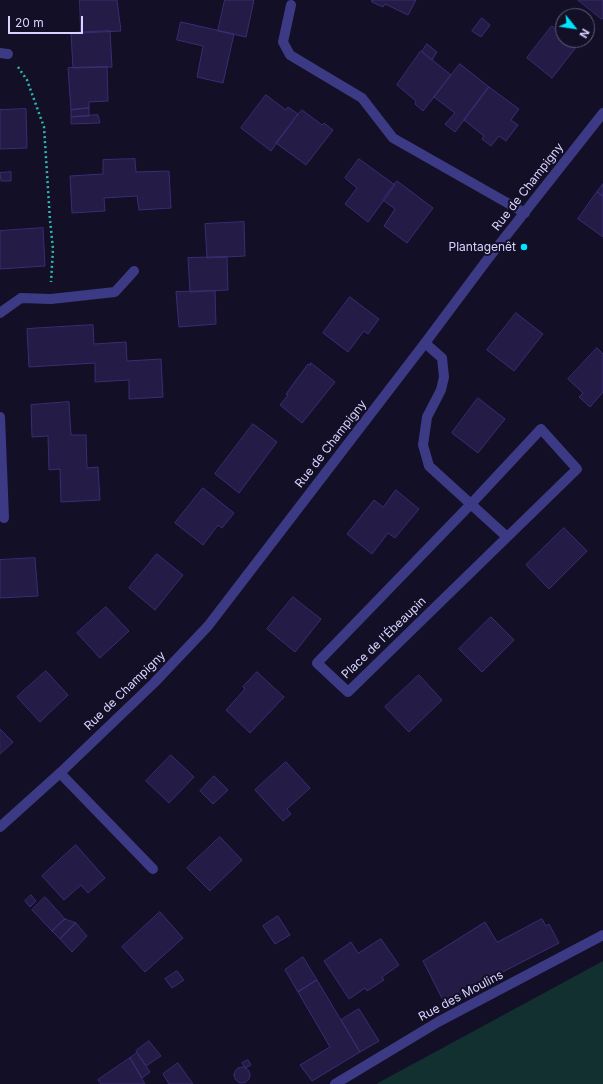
<!DOCTYPE html>
<html>
<head>
<meta charset="utf-8">
<style>
  body { margin:0 }
  #map { position:relative; width:603px; height:1084px; overflow:hidden; background:#130f26; font-family:Inter,sans-serif }
  canvas { display:block }
  .north { position:absolute; left:555px; top:8px; width:40px; height:40px; box-sizing:border-box; background:#130f26; border:1px solid #625e7d; border-radius:50%; rotate:120deg; font-size:11px; font-weight:700; line-height:16px; text-align:center; color:#d9d4ff }
  .north::after { content:''; display:block; margin:auto; width:14px; height:18px; background:#00e5ff; clip-path:polygon(50% 0,100% 100%,50% 72%,0 100%) }
  .scale { position:absolute; left:8px; top:16px; width:75px; height:18px; box-sizing:border-box; border:2px solid #d9d4ff; border-top:0; padding-left:5px; font-size:12px; line-height:14px; white-space:nowrap; color:#d9d4ff; -webkit-text-stroke:3px #130f26; paint-order:stroke }
</style>
</head>
<body>
<div id="map">
<canvas width="603" height="1084"></canvas>
<div class="north">N</div>
<div class="scale">20 m</div>
</div>
<script>
const ctx = document.querySelector('canvas').getContext('2d');
ctx.lineJoin = 'round';
function fill(path, color) {
  ctx.fillStyle = color;
  ctx.fill(path, 'evenodd');
}
function stroke(path, color, width, dash) {
  ctx.strokeStyle = color;
  ctx.lineWidth = width;
  ctx.lineCap = dash ? 'butt' : 'round';
  ctx.setLineDash(dash || []);
  ctx.stroke(path);
}
function write(font, color, halo, rows, align = 'center') {
  ctx.font = font + ' Inter,sans-serif';
  ctx.lineWidth = 4;
  ctx.setLineDash([]);
  ctx.textBaseline = 'middle';
  ctx.strokeStyle = halo;
  ctx.fillStyle = color;
  for (const [text, x, y, turn = 0] of rows) {
    ctx.save();
    ctx.translate(x, y);
    ctx.rotate((+turn || 0) * Math.PI / 180);
    ctx.textAlign = isNaN(turn) ? turn : align;
    if (halo) ctx.strokeText(text, 0, 0);
    ctx.fillText(text, 0, 0);
    ctx.restore();
  }
}
const green = new Path2D(`
  M603,961V1084H376Z`);
const building = new Path2D(`
  M80,0H117L121,31L81,33Z
  M225,0H254L246,37L218,31Z
  M372,0H416L408,15L385,4L383,7L372,2Z
  M578,0H603V18L602,19Z
  M482,18L490,25L481,37L472,31Z
  M181,22L234,34L223,83L197,77L203,46L177,40Z
  M552,26L563,35V40H569L577,46L552,78L527,58Z
  M110,31L112,67L73,68L71,33Z
  M427,44L437,52L432,60L422,52Z
  M421,51L451,75L423,111L415,104L416,101L397,85Z
  M460,64L489,87L455,132L445,124L455,113L434,97Z
  M107,67L108,101L89,102V108L71,110L68,68Z
  M489,87L519,109L511,120L518,125L506,141L499,136L491,146L482,139L484,136L464,120Z
  M266,95L286,110L288,107L298,114L271,151L241,128Z
  M89,108V116L71,117V110Z
  M26,109L27,148L0,149V110Z
  M302,110L322,125L324,123L333,130L306,165L276,143Z
  M98,115L100,123L71,124V117Z
  M135,159L136,172L169,171L171,208L139,210L137,196L104,198L105,211L72,213L70,176L103,174V160Z
  M359,159L395,185L368,222L345,204L357,188L345,178Z
  M11,172V181H1L0,173Z
  M397,181L433,208L407,243L384,226L395,209L383,200Z
  M603,184V196L597,192Z
  M597,192L603,196V237L578,219Z
  M244,222L245,256L207,258L205,224Z
  M43,228L45,266L0,269V231Z
  M227,257L228,290L190,292L188,258Z
  M215,291L216,324L179,327L176,292Z
  M350,297L379,319L368,334L364,331L348,352L323,333Z
  M516,313L543,334L514,371L487,350Z
  M93,325L94,344L126,342L127,361L161,359L163,397L129,399V380L95,382V363L29,367L27,329Z
  M597,348L603,354V392L590,407L579,397L583,393L568,379Z
  M311,363L335,382L302,423L280,405L288,395L286,394L308,364L310,365Z
  M478,398L505,419L478,453L452,433Z
  M69,402L71,435H86L87,468L98,467L100,500L61,502L60,469L49,470L48,436L32,437L31,405Z
  M253,424L277,442L239,493L215,474Z
  M203,488L234,513L222,528L218,525L203,545L175,523Z
  M396,490L419,509L395,538L388,533L372,554L347,534L374,500L383,507Z
  M564,528L587,551L549,589L526,565Z
  M157,554L183,575L155,610L129,588Z
  M35,558L38,596L0,598V560Z
  M293,597L321,619L295,652L267,629Z
  M106,607L129,631L100,658L77,633Z
  M491,617L514,640L482,672L459,649Z
  M46,671L68,695L40,722L17,697Z
  M257,672L284,697L250,733L226,710L245,689L243,687Z
  M419,675L442,700L409,732L385,707Z
  M0,729L13,742L0,754Z
  M171,755L194,777L169,803L146,781Z
  M286,762L310,788L287,809L291,814L283,821L255,790Z
  M214,776L228,790L213,804L200,791Z
  M220,837L242,860L210,891L187,868Z
  M76,845L105,878L88,893L81,885L64,900L42,876Z
  M31,895L36,901L30,907L25,901Z
  M45,897L65,919L52,931L32,910Z
  M160,912L183,938L145,972L122,947Z
  M278,916L290,935L275,944L263,926Z
  M65,919L76,923L60,939L52,931Z
  M542,919L546,926L549,924L559,943L495,976L494,973L484,979L486,981L482,984L480,981L472,986L473,989L470,991L468,988L460,994L461,996L458,998L456,995L444,1002L423,961L485,922L497,942Z
  M76,923L87,936L72,952L60,939Z
  M381,939L399,965L382,977L384,980L367,991L365,988L349,999L324,961L351,942L358,953Z
  M303,957L317,980L298,992L285,970Z
  M177,971L184,980L172,988L165,979Z
  M317,980L360,1052L312,1081L300,1065L330,1047L298,992Z
  M359,1009L379,1041L360,1052L341,1020Z
  M149,1041L161,1056L146,1066L136,1051Z
  M137,1053L150,1072L142,1078L130,1058Z
  M130,1058L145,1084H101L98,1080Z
  M248,1060L251,1065L245,1068L242,1063Z
  M178,1063L193,1084H169L163,1074Z
  M234 1075a8 8 0 1 1 16 0a8 8 0 1 1-16 0Z`);
const path = new Path2D(`
  M18,67L27,80L44,127L50,220L53,249L51,282`);
const minor = new Path2D(`
  M291,5L283,42L290,55L362,98L393,138L525,213
  M0,53L8,54
  M0,313L21,298L51,299L115,292L134,271
  M425,343L442,358L444,377L441,390L427,417L423,445L429,466L507,537
  M0,417L4,518
  M541,429L577,469L348,692L317,663L471,504Z
  M60,773L153,869
  M335,1084L438,1022L603,935`);
const tertiary = new Path2D(`
  M0,827L60,773L154,683L208,626L425,343L487,260L603,113`);
const markers = [
  [524,247,4,"#00e5ff"]
];
const streetNames = [
  ["Rue de Champigny",528,187,-52],
  ["Rue de Champigny",331,444,-52],
  ["Place de l'Ébeaupin",384,638,-44],
  ["Rue de Champigny",125,691,-44],
  ["Rue des Moulins",461,996,-28]
];
const poiNames = [
  ["Plantagenêt",516,247]
];
fill(green, '#12302f');
fill(building, '#241b47');
stroke(building, '#3b2d73', 1);
stroke(path, '#2fb8b0', 2.5, [2, 3]);
stroke(minor, '#3d3a85', 10);
stroke(tertiary, '#3d3a85', 10);
for (const [x, y, r, color] of markers) {
  const dot = new Path2D();
  dot.arc(x, y, r, 0, 2 * Math.PI);
  ctx.fillStyle = color;
  ctx.fill(dot);
  stroke(dot, '#130f26', 1.5);
}
write('12px', '#d9d4ff', '#130f26', streetNames);
write('12px', '#d9d4ff', '#130f26', poiNames, 'right');
</script>
</body>
</html>
